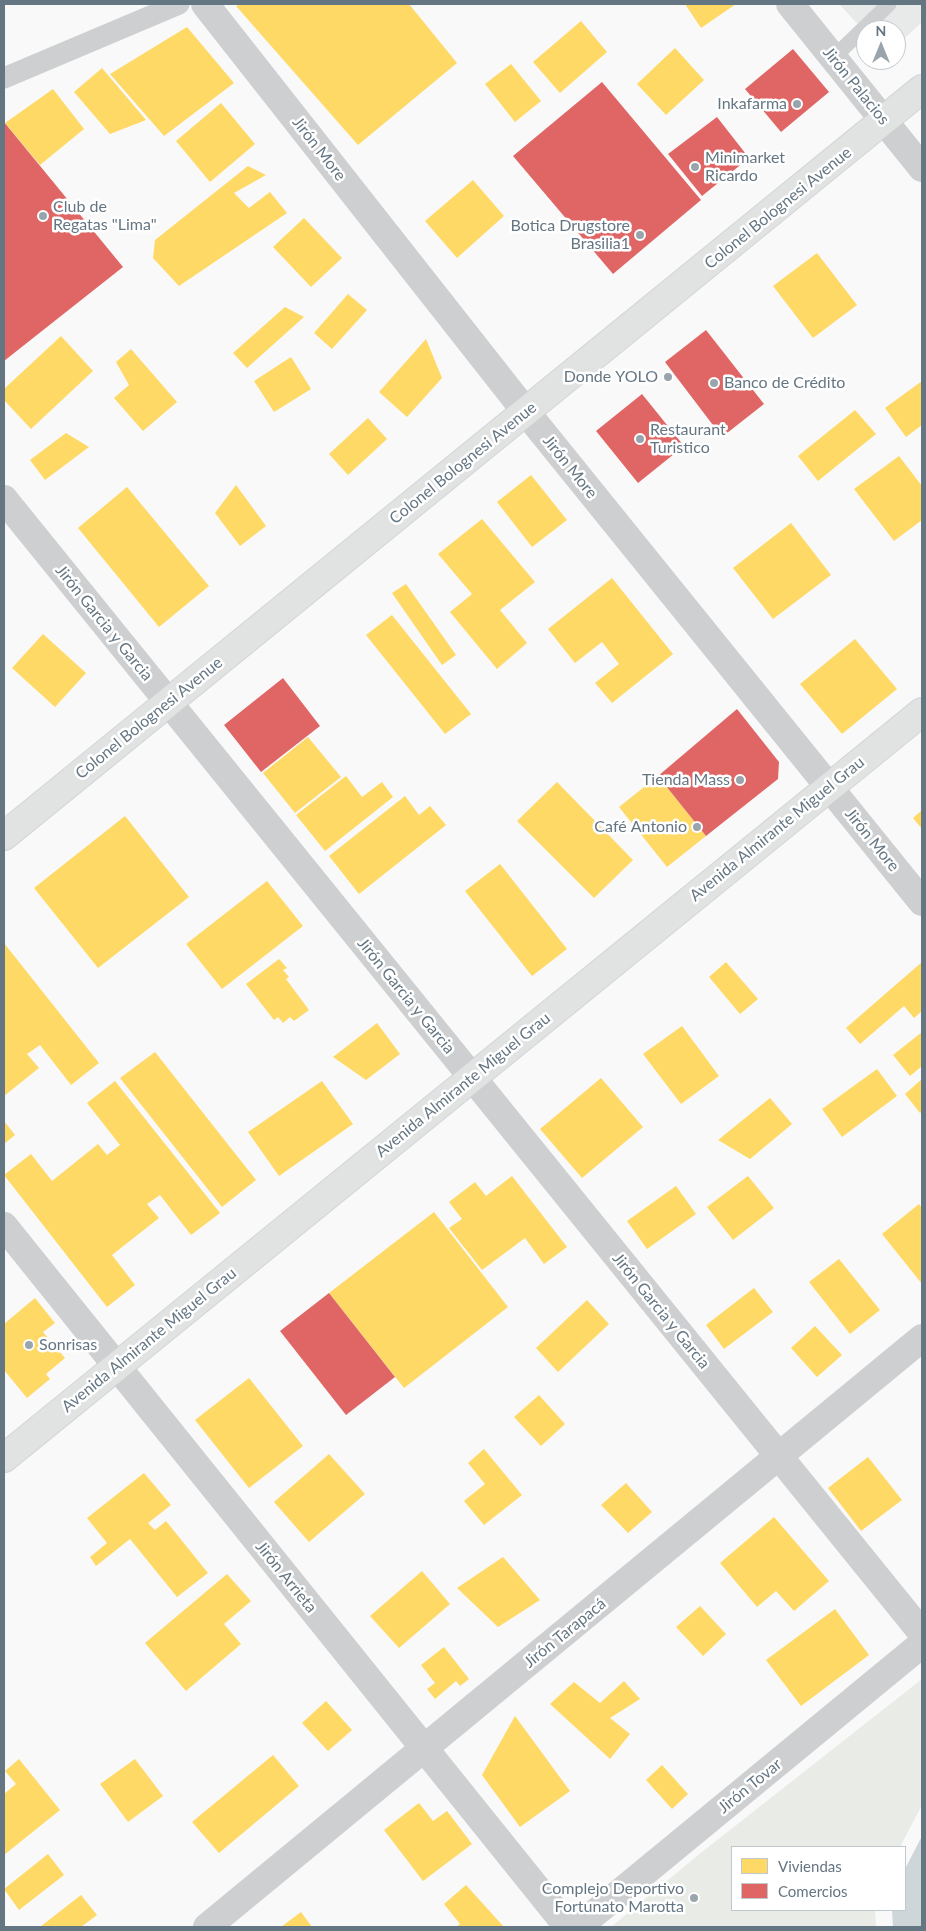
<!DOCTYPE html>
<html>
<head>
<meta charset="utf-8">
<style>
  body { margin:0 }
  #map { position:relative; width:926px; height:1931px; overflow:hidden; background:#f9f9f9; font-family:Lato,sans-serif }
  canvas { display:block }
  .frame { position:absolute; inset:0; border:5px solid #657683; pointer-events:none }
  .legend { position:absolute; left:731px; top:1846px; width:175px; height:65px; box-sizing:border-box; background:#fff; border:1px solid #c1c8cd; margin:0; padding:6px 9px; list-style:none; font-size:15px; color:#657683 }
  .legend li { display:flex; align-items:center; gap:10px; height:25px }
  .legend b { width:25px; border:1px solid #c1c8cd }
  .north { position:absolute; left:856px; top:20px; width:50px; height:50px; box-sizing:border-box; background:#fff; border:1px solid #c1c8cd; border-radius:50%; rotate:0deg; font-size:14px; font-weight:700; line-height:20px; text-align:center; color:#657683 }
  .north::after { content:''; display:block; margin:auto; width:18px; height:22px; background:#99a4ac; clip-path:polygon(50% 0,100% 100%,50% 72%,0 100%) }
</style>
</head>
<body>
<div id="map">
<canvas width="926" height="1931"></canvas>
<div class="frame"></div>
<ul class="legend">
<li><b style="height:14px;background:#ffd966"></b>Viviendas</li>
<li><b style="height:14px;background:#e06666"></b>Comercios</li>
</ul>
<div class="north">N</div>
</div>
<script>
const ctx = document.querySelector('canvas').getContext('2d');
ctx.lineJoin = 'round';
function fill(path, color) {
  ctx.fillStyle = color;
  ctx.fill(path, 'evenodd');
}
function stroke(path, color, width, dash) {
  ctx.strokeStyle = color;
  ctx.lineWidth = width;
  ctx.lineCap = dash ? 'butt' : 'round';
  ctx.setLineDash(dash || []);
  ctx.stroke(path);
}
function write(font, color, halo, rows, align = 'center') {
  ctx.font = font + ' Lato,sans-serif';
  ctx.lineWidth = 5;
  ctx.setLineDash([]);
  ctx.textBaseline = 'middle';
  ctx.strokeStyle = halo;
  ctx.fillStyle = color;
  for (const [text, x, y, turn = 0] of rows) {
    ctx.save();
    ctx.translate(x, y);
    ctx.rotate((+turn || 0) * Math.PI / 180);
    ctx.textAlign = isNaN(turn) ? turn : align;
    if (halo) ctx.strokeText(text, 0, 0);
    ctx.fillText(text, 0, 0);
    ctx.restore();
  }
}
const built = new Path2D(`
  M839,4H922V22L896,46V30H866V33Z`);
const green = new Path2D(`
  M922,1679V1805L900,1847H732V1910H875L876,1927H611L702,1852Z`);
const water = new Path2D(`
  M922,1836V1927H893L892,1910H905V1869Z`);
const homes = new Path2D(`
  M242,4H409L457,63L358,145L236,6Z
  M685,4H736L701,28Z
  M581,21L607,52L560,93L533,62Z
  M187,27L234,83L164,136L110,74Z
  M675,48L704,80L666,115L637,84Z
  M511,64L541,101L515,122L485,84Z
  M102,68L146,120L110,134L74,92Z
  M53,89L84,129L40,165L5,123Z
  M221,103L255,144L210,182L176,141Z
  M248,166L266,175L234,193L249,208L270,192L287,213L179,286L153,258L155,240Z
  M473,180L504,216L457,258L425,221Z
  M304,218L342,258L311,287L273,247Z
  M817,253L857,305L813,338L773,286Z
  M348,294L367,310L332,349L314,333Z
  M285,307L304,317L247,368L233,353Z
  M61,336L93,371L31,429L4,400V389Z
  M426,339L442,378L407,417L379,392Z
  M131,349L177,402L143,431L114,398L129,385L116,362Z
  M291,357L311,389L274,412L254,381Z
  M922,381V425L906,437L885,408Z
  M855,410L876,434L818,481L798,456Z
  M368,418L387,439L348,475L329,454Z
  M66,433L89,447L45,480L30,460Z
  M899,456L922,486V520L894,541L854,489Z
  M531,475L567,520L532,547L497,502Z
  M236,485L266,526L240,546L215,513Z
  M127,487L209,586L159,627L78,528Z
  M482,519L535,582L500,610L527,643L497,669L450,612L472,594L438,554Z
  M791,523L831,575L773,619L733,568Z
  M612,578L673,654L612,703L595,683L619,664L602,642L575,663L548,629Z
  M406,584L456,655L442,665L392,593Z
  M392,615L471,714L445,734L366,635Z
  M43,634L86,673L55,707L12,668Z
  M855,639L897,689L842,734L800,684Z
  M308,737L341,777L295,813L263,773Z
  M346,776L362,797L382,782L393,797L325,851L296,815Z
  M658,776L706,836L667,867L619,807Z
  M557,782L633,860L594,898L517,821Z
  M405,796L419,815L430,806L446,825L359,894L329,856Z
  M922,810V829L913,818Z
  M125,816L189,897L98,968L34,888Z
  M500,864L567,949L532,976L465,891Z
  M267,881L303,926L222,989L186,944Z
  M4,943L99,1063L71,1085L40,1045L27,1054L39,1068L4,1096Z
  M279,959L287,968L283,970L289,977L286,979L309,1010L294,1021L290,1017L283,1023L278,1017L274,1020L246,984Z
  M726,962L758,999L740,1014L709,977Z
  M922,962V1011L914,1018L904,1006L860,1044L846,1028Z
  M377,1023L400,1054L366,1080L333,1057Z
  M682,1026L719,1076L681,1104L643,1054Z
  M922,1032V1066L910,1076L893,1055Z
  M155,1052L256,1180L222,1207L120,1078Z
  M877,1069L897,1096L842,1137L822,1109Z
  M601,1078L643,1127L582,1178L540,1129Z
  M922,1079V1111L920,1113L905,1094Z
  M115,1081L220,1213L191,1235L160,1195L147,1204L159,1218L112,1255L135,1285L107,1307L4,1175L31,1154L52,1181L98,1144L107,1155L120,1145L87,1103Z
  M322,1081L353,1124L279,1176L248,1132Z
  M770,1098L792,1124L750,1159L718,1140Z
  M4,1121L15,1135L4,1144Z
  M512,1176L567,1247L544,1264L525,1238L482,1270L449,1228L462,1219L449,1202L475,1182L486,1196Z
  M748,1176L774,1208L733,1240L707,1207Z
  M676,1186L696,1214L647,1249L627,1221Z
  M919,1204L922,1208V1284L882,1234Z
  M434,1212L508,1307L404,1388L329,1293Z
  M839,1259L880,1310L850,1334L809,1282Z
  M754,1288L773,1312L724,1349L706,1325Z
  M35,1298L55,1323L43,1332L65,1358L46,1374L50,1379L27,1398L4,1370V1324Z
  M587,1300L609,1324L558,1372L536,1348Z
  M815,1326L842,1355L817,1377L791,1348Z
  M249,1378L303,1446L249,1488L195,1420Z
  M539,1395L565,1424L541,1446L514,1417Z
  M484,1449L522,1495L484,1525L464,1501L485,1484L468,1463Z
  M329,1454L365,1494L309,1542L274,1502Z
  M868,1457L902,1500L861,1531L828,1488Z
  M144,1473L171,1505L148,1523L155,1530L166,1521L208,1573L177,1597L130,1539L96,1566L90,1557L107,1543L87,1518Z
  M626,1483L652,1512L628,1533L601,1505Z
  M774,1517L829,1581L794,1611L776,1591L757,1607L720,1563Z
  M503,1557L540,1600L498,1627L457,1588Z
  M422,1571L450,1604L399,1648L370,1616Z
  M227,1574L251,1601L224,1624L241,1644L186,1691L145,1643Z
  M700,1606L726,1634L703,1656L676,1627Z
  M835,1609L869,1655L801,1706L766,1660Z
  M444,1647L469,1679L460,1686L456,1681L435,1699L427,1689L435,1683L421,1665Z
  M624,1681L640,1699L610,1718L630,1734L610,1759L550,1704L574,1682L600,1703Z
  M326,1701L352,1730L328,1751L302,1723Z
  M515,1716L570,1791L520,1827L482,1775Z
  M273,1755L299,1786L219,1853L192,1822Z
  M19,1759L60,1810L4,1855V1794L16,1784L5,1771Z
  M135,1759L163,1796L128,1822L100,1784Z
  M662,1765L688,1794L672,1809L646,1780Z
  M419,1803L433,1821L447,1811L472,1844L423,1881L384,1830Z
  M48,1854L64,1875L19,1910L4,1889Z
  M466,1885L504,1927H456L460,1924L444,1904Z
  M81,1895L97,1915L81,1927H40Z
  M301,1912L312,1927H281Z`);
const shops = new Path2D(`
  M793,49L829,92L781,132L745,89Z
  M602,82L701,200L613,274L513,156Z
  M717,117L749,158L702,196L668,154Z
  M4,122L123,267L4,361Z
  M706,330L764,404L722,437L665,362Z
  M642,394L684,446L638,483L596,431Z
  M283,678L320,726L261,772L224,725Z
  M737,709L779,762L778,779L706,836L658,776Z
  M329,1293L395,1377L346,1415L280,1331Z`);
const service = new Path2D(`
  M833,58L889,4`);
const pedestrian = new Path2D(`
  M4,78L179,4`);
const minor = new Path2D(`
  M205,4L526,412L922,902
  M790,4L922,168
  M4,499L922,1633
  M4,1226L568,1927
  M207,1927L922,1338
  M578,1927L922,1644`);
const secondary = new Path2D(`
  M4,836L922,89
  M4,1458L922,712`);
const markers = [
  [797,104,5,"#99a4ac"],
  [695,167,5,"#99a4ac"],
  [43,216,5,"#99a4ac"],
  [640,235,5,"#99a4ac"],
  [668,377,5,"#99a4ac"],
  [714,383,5,"#99a4ac"],
  [640,439,5,"#99a4ac"],
  [740,780,5,"#99a4ac"],
  [697,827,5,"#99a4ac"],
  [29,1345,5,"#99a4ac"],
  [694,1898,5,"#99a4ac"]
];
const streetNames = [
  ["Jirón Palacios",856,86,51],
  ["Jirón More",319,149,52],
  ["Colonel Bolognesi Avenue",778,208,-39],
  ["Colonel Bolognesi Avenue",463,463,-39],
  ["Jirón More",570,467,51],
  ["Jirón Garcia y Garcia",104,623,51],
  ["Colonel Bolognesi Avenue",149,718,-39],
  ["Avenida Almirante Miguel Grau",777,829,-39],
  ["Jirón More",872,840,51],
  ["Jirón Garcia y Garcia",406,996,51],
  ["Avenida Almirante Miguel Grau",463,1085,-39],
  ["Jirón Garcia y Garcia",661,1311,51],
  ["Avenida Almirante Miguel Grau",149,1340,-39],
  ["Jirón Arrieta",286,1577,51],
  ["Jirón Tarapacá",565,1633,-39],
  ["Jirón Tovar",750,1786,-39]
];
const poiNames = [
  ["Inkafarma",787,104],
  ["Minimarket",705,158,"left"],
  ["Ricardo",705,176,"left"],
  ["Club de",53,207,"left"],
  ["Regatas \"Lima\"",53,225,"left"],
  ["Botica Drugstore",630,226],
  ["Brasilia1",630,244],
  ["Donde YOLO",658,377],
  ["Banco de Crédito",724,383,"left"],
  ["Restaurant",650,430,"left"],
  ["Turistico",650,448,"left"],
  ["Tienda Mass",730,780],
  ["Café Antonio",687,827],
  ["Sonrisas",39,1345,"left"],
  ["Complejo Deportivo",684,1889],
  ["Fortunato Marotta",684,1907]
];
fill(built, '#e8e9e9');
fill(green, '#e8ebe6');
fill(water, '#ced6d9');
fill(homes, '#ffd966');
fill(shops, '#e06666');
stroke(secondary, '#d5d6d7', 30);
stroke(service, '#cecfd0', 15);
stroke(pedestrian, '#cecfd0', 21);
stroke(minor, '#cecfd0', 28);
stroke(secondary, '#e1e2e2', 28);
for (const [x, y, r, color] of markers) {
  const dot = new Path2D();
  dot.arc(x, y, r, 0, 2 * Math.PI);
  ctx.fillStyle = color;
  ctx.fill(dot);
  stroke(dot, '#fff', 2);
}
write('16px', '#657683', '#fff', streetNames);
write('16px', '#657683', '#fff', poiNames, 'right');
</script>
</body>
</html>
